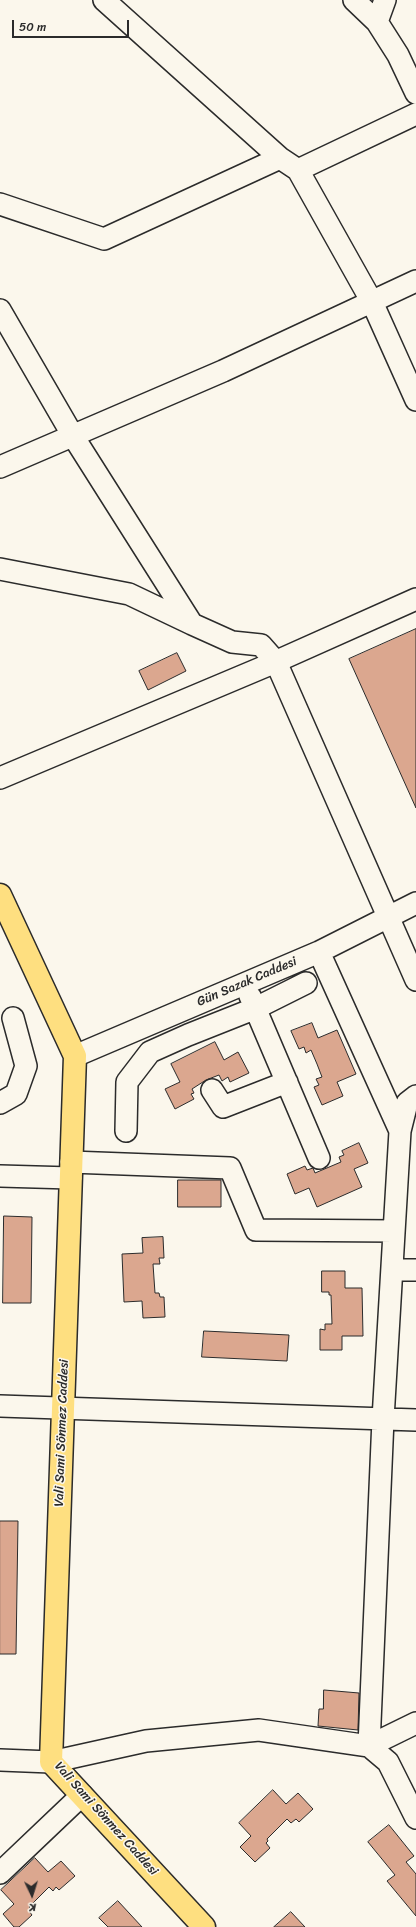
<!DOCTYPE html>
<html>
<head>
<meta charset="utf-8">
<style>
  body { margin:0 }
  #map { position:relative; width:416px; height:1927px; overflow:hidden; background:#fbf7ec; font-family:Sriracha,sans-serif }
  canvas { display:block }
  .north { position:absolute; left:12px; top:1875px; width:40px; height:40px; -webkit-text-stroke:3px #fbf7ec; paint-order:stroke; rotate:176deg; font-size:11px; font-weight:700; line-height:16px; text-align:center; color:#2b2b2b }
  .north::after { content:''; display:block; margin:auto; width:14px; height:18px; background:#2b2b2b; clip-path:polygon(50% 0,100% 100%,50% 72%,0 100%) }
  .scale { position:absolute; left:12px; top:20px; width:117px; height:18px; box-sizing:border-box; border:2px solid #2b2b2b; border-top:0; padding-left:5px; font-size:12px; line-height:14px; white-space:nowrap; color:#2b2b2b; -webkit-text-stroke:3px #fbf7ec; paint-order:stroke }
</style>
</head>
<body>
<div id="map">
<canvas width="416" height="1927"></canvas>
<div class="north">K</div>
<div class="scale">50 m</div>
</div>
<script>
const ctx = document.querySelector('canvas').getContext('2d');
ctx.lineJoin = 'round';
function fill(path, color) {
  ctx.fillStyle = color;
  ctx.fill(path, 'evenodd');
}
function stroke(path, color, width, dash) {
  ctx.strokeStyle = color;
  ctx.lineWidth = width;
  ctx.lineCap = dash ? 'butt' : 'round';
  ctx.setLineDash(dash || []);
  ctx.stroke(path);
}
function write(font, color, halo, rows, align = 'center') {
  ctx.font = font + ' Sriracha,sans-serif';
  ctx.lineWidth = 3;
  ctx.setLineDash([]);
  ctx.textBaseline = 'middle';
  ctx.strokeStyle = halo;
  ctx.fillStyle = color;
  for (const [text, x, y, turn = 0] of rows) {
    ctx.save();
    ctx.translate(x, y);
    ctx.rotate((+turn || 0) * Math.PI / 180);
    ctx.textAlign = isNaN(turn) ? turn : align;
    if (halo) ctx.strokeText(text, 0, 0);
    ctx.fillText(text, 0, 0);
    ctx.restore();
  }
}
const building = new Path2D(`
  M416,629V808L349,659Z
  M177,653L186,671L148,690L139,671Z
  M312,1023L318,1038L337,1030L356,1074L337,1082L343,1096L322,1105L314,1087L319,1085L316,1079L322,1077L317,1064L311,1050L306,1053L304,1047L299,1049L291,1031Z
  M215,1042L224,1060L238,1052L249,1073L230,1082L228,1077L222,1081L219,1075L206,1080L192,1089L194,1093L191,1094L194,1099L175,1109L165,1089L180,1082L171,1064Z
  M359,1143L368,1163L354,1169L362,1187L317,1207L309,1188L295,1194L287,1174L305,1166L307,1170L313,1168L315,1173L341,1162L339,1157L344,1155L342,1151Z
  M178,1180H221V1207H178Z
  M4,1216L32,1217L31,1303H3Z
  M163,1237L164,1258H159L160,1264H153L155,1293H159L160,1297H164L165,1317L143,1318L142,1301L124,1302L122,1254L143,1253L142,1238Z
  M322,1271H345V1288H362L363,1336H342V1350H320V1329L325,1330V1324H332L331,1295H329V1292H322Z
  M204,1331L289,1335L287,1361L202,1357Z
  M0,1521H18L16,1654H0Z
  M324,1690L359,1693L358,1730L318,1726L319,1709H323Z
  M273,1790L286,1804L298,1793L313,1809L299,1822L296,1819L291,1823L287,1819L267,1839L268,1841L266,1843L270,1848L255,1862L240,1847L251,1836L239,1823Z
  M389,1825L414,1856L406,1862L416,1874V1916L387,1881L395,1875L368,1842Z
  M35,1858L48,1872L61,1861L75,1876L59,1890L56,1887L53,1891L49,1887L29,1907L31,1909L29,1911L32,1915L19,1927H14L3,1914L14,1904L1,1890Z
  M118,1901L142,1927H108L99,1918Z
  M291,1912L305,1927H274Z`);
const minor = new Path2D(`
  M104,0L280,158L298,170L372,302L416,400
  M354,0L377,22L398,55L416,93
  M377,22L385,0
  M298,170L416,114
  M0,204L104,239L280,158
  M0,310L73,436L192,624L232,642L261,645L276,662L416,980
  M0,467L223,371L416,281
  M0,569L129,594L192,624
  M0,778L266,666L416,599
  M319,952L400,1131L383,1419L369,1746L416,1723
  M250,996L319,1158
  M75,1056L319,952L416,903
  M212,1090L223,1107L287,1082
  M0,1103L16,1094L26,1066L13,1018
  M126,1131L127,1082L150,1052L188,1035L256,1008L306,983
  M400,1131L407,1103L416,1096
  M71,1162L230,1168L256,1230L394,1231
  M0,1176L71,1178
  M392,1270H416
  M0,1406L416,1420
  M0,1760L51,1762L146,1741L259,1730L369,1746L388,1762L416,1818
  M0,1873L82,1795`);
const major = new Path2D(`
  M0,895L75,1056L51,1762L204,1927`);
const streetNames = [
  ["Gün Sazak Caddesi",247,982,-23],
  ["Vali Sami Sönmez Caddesi",62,1433,-88],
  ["Vali Sami Sönmez Caddesi",106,1819,48]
];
fill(building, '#dba78f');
stroke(building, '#2b2b2b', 1);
stroke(minor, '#2b2b2b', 24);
stroke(major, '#2b2b2b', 25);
stroke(minor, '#fbf7ec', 21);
stroke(major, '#fedf80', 22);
write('13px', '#2b2b2b', '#fbf7ec', streetNames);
</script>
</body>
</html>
